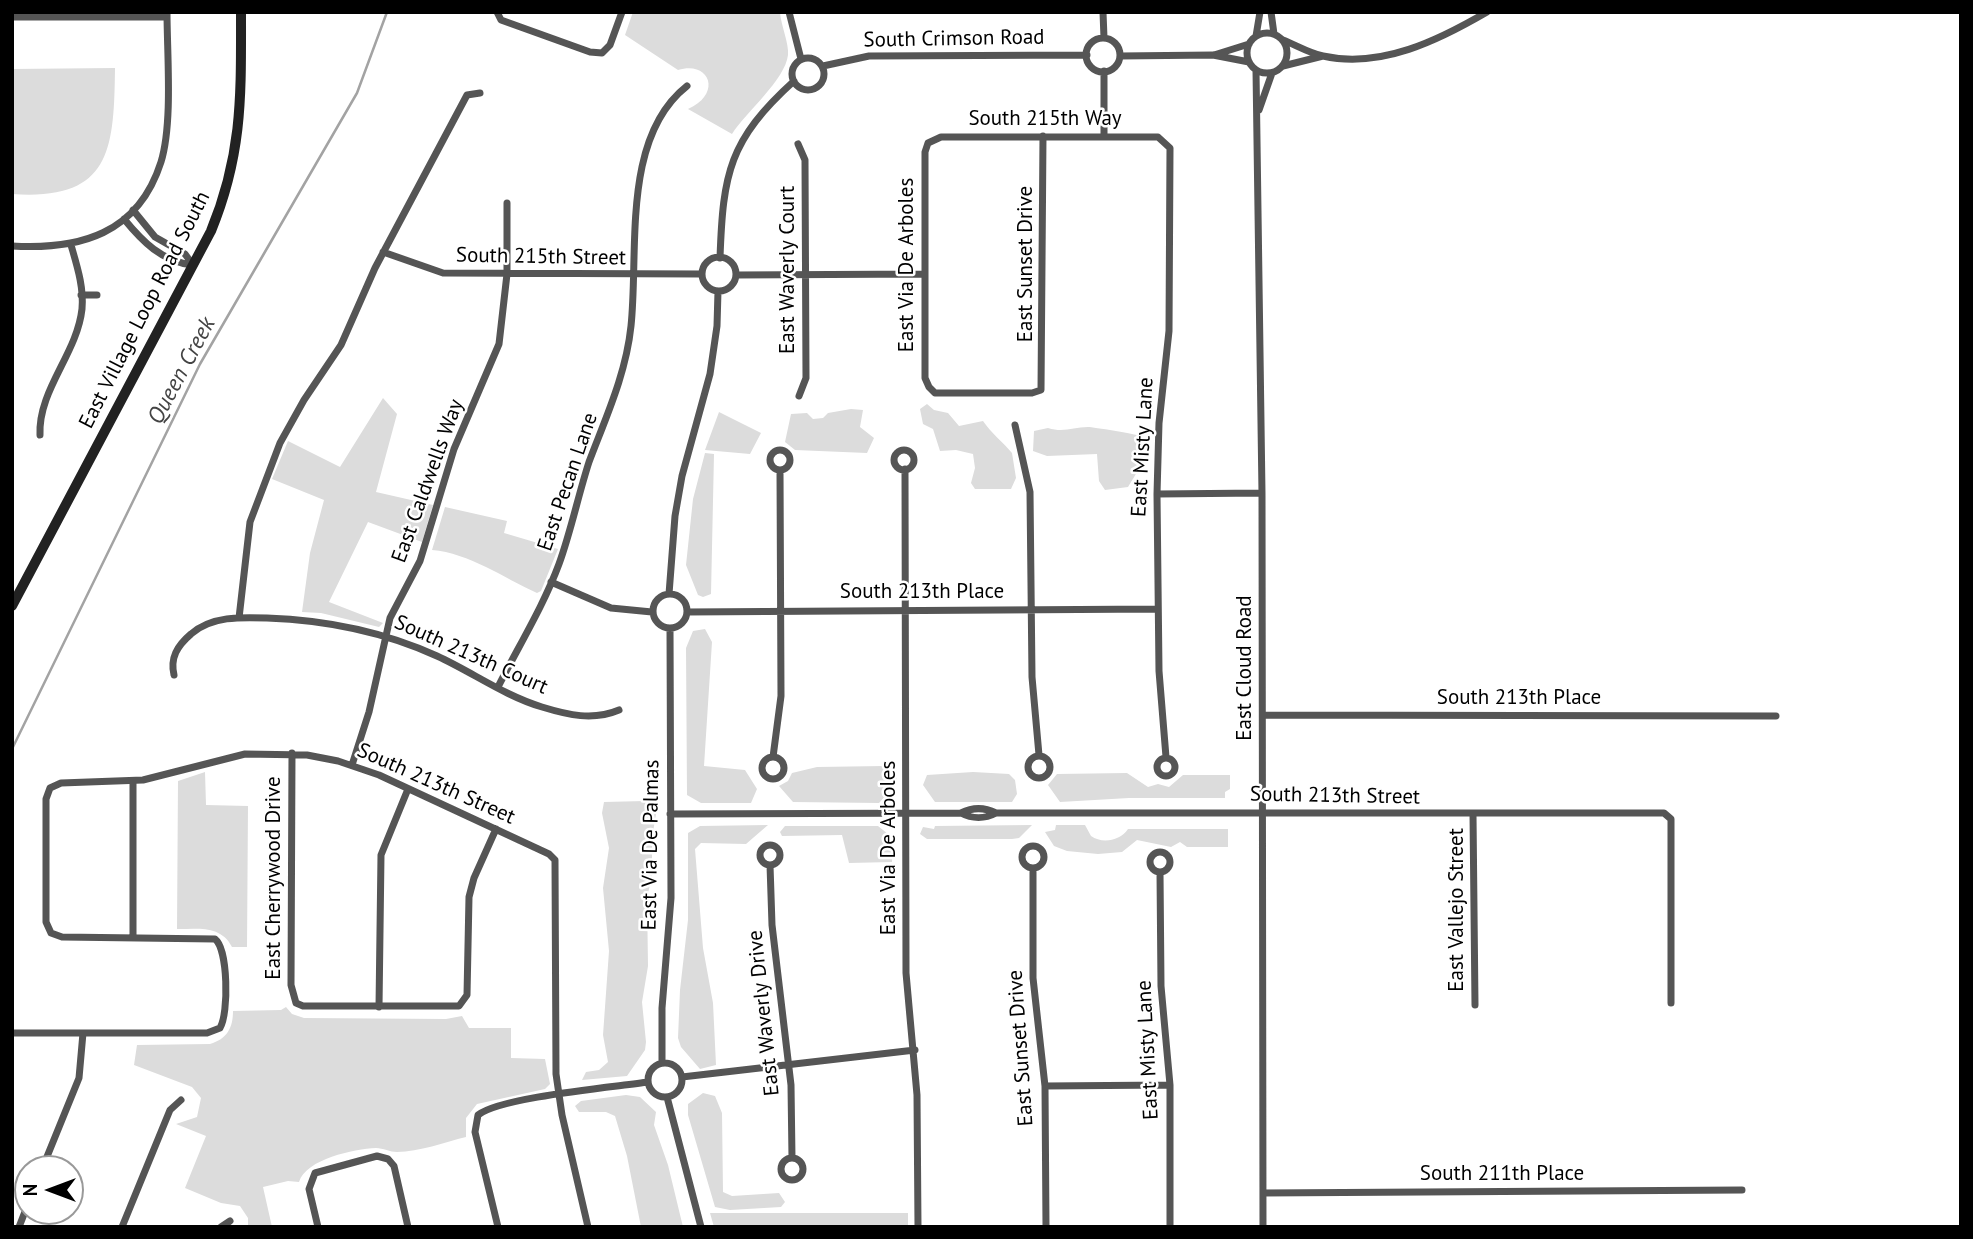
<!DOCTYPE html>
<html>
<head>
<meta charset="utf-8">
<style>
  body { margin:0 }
  #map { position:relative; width:1973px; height:1239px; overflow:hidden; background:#fff; font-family:"PT Sans",sans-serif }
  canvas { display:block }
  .frame { position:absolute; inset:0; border:14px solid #000; pointer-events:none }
  .north { position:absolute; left:14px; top:1155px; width:70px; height:70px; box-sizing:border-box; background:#fff; border:2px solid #999; border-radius:50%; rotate:270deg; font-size:19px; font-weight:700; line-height:28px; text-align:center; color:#000 }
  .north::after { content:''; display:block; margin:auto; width:24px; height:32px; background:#000; clip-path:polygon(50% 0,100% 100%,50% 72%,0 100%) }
</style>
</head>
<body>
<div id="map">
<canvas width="1973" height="1239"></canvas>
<div class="frame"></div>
<div class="north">N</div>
</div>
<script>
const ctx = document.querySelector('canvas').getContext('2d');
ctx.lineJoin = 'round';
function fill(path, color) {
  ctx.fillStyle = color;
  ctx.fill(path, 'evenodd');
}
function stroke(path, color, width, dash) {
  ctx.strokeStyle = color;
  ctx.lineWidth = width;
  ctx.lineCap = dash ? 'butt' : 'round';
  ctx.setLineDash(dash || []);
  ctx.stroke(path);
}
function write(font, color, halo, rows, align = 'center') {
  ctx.font = font + ' "PT Sans",sans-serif';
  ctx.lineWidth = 5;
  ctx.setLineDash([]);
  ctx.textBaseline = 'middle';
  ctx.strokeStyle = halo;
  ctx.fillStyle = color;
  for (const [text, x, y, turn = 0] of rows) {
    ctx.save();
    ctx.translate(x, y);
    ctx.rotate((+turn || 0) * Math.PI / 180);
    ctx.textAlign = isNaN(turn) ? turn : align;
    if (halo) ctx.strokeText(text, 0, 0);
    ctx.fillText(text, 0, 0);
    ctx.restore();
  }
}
const green = new Path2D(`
  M633,12H780C781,26 789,43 788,55C785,80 747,111 732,134L688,109C723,93 709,60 678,70L625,35Z
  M115,68C114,150 111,201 12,194V69Z
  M383,398L397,414L376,492L433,505L422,542L368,522L329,602L383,623L379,627L321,613L302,612L310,553L324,500L272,479L288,441L340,467Z
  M927,404L934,410L948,413L959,426L983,421C991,433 1003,442 1012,453L1016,478L1011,489H975L971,483L975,468L973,454L956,450L940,451L933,429L923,424L920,409Z
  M851,409L863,410L860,427L874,438L867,453L795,450L785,442L791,414L807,413L813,419L823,418L828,413Z
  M719,412L761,433L750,454L705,450Z
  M1048,428C1064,433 1073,427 1088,427C1093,427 1136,434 1140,436L1142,464L1128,487L1105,490L1099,481L1097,454L1047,456L1033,451L1034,431Z
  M705,453L714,454L711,594L703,597L698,595L686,565L693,499Z
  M445,507L507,521L504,533L558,549L541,591L537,593C504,578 469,553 432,550Z
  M705,629L712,642L704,766L745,770L757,789L751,803H701L687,795L686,648L693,631Z
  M884,766L896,767L897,784L879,803L793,802L779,786L788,781L792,773L817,767Z
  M205,772L206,805L248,806L247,947H232C221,925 198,929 177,929L178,781Z
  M973,772L1009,774L1015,780L1017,794L1012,802H935L923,785L927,775Z
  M1127,773L1148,787L1158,784L1169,787L1183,775H1230V789L1225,792V798H1129L1060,802L1048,785L1057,774Z
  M645,801L652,803L656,814L652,838V877L647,897L648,966L642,1002L646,1042L645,1050L627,1076L582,1080L586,1072L599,1070L608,1062L603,1035L609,951L603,888L609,848L602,813L604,802Z
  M768,825L746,844L701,843L695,849L703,948L713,1003L716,1065L700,1069L681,1047L678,1038L680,990L688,920V833L700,826Z
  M1032,825L1019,838L1012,839H927L920,834L923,827L934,829L935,826Z
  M1056,825H1085L1091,836C1102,844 1120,841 1128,829H1228V847H1187L1180,842L1171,847L1137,840L1122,852L1098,854L1067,851L1054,846L1045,832L1055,830Z
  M785,826H878L893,838L892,862L849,863L842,835L782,836L780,832Z
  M286,1007L292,1014L304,1018L446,1019L462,1016L469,1028H511V1058L545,1059L550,1084L545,1089L477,1104L466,1118V1137C445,1142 419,1152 397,1152C390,1152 383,1148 376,1148C354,1149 306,1159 299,1182L288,1181L263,1187L272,1227H248V1218L240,1206L221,1203L185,1188L206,1136L176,1124L197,1117L201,1098L192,1087L134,1065L137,1045L210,1044C227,1039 233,1028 233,1011L281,1010Z
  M703,1093L715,1096L722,1113L723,1192L732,1196L779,1193L785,1202L781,1207L730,1210L715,1207L688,1115V1104Z
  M626,1095L640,1097L656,1112L654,1125L668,1165L683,1227H641L627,1156L615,1116L606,1112H579L575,1106L581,1101Z
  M710,1213H908V1227H714Z`);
const stream = new Path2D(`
  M12,749L200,364L357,93L387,12`);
const street = new Path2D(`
  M497,12L501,20L590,52L602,53L610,45L622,12
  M789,12L801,59
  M1103,12L1104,38
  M1271,12L1274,34
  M12,17H167
  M1247 53a20 20 0 1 1 40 0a20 20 0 1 1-40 0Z
  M1256,36L1260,12
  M1086 55a17 17 0 1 1 34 0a17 17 0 1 1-34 0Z
  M1283,40C1296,45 1309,53 1323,56C1381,69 1439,40 1487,12
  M1214,55L1249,44
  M1120,56L1213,55L1249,62
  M792 74a16 16 0 1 1 32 0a16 16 0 1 1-32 0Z
  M823,66L869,56L1087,55
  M1283,66L1323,56
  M1256,70L1262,493L1263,1227
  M1104,71V136
  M1259,110L1272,73
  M1043,136L1041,390L1032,393H935L929,387L925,378V152L928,143L941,137H1158L1170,148L1169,331L1159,423L1157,494L1159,671L1166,757
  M798,144L805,160L806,378L799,396
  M133,210L155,237L185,254L193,265
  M124,219C142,241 162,262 193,265
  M12,246C80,250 138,234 161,162C173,123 167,54 167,12
  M383,252L443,273L702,274
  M702 274a17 17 0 1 1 34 0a17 17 0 1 1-34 0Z
  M720,258C723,173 729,140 794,81
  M736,275L925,274
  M81,295H97
  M1015,425L1030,492L1032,677L1039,755
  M40,435C38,390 77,354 82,309C84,287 77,266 71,245
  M770 460a10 10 0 1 1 20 0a10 10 0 1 1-20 0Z
  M894 460a10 10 0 1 1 20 0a10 10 0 1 1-20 0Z
  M905,469L906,973L917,1095L918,1227
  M1157,494L1262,493
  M551,582L611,608L652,612
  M669,594L675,516L682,476L710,374L717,326L718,291
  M653 611a17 17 0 1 1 34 0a17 17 0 1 1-34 0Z
  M687,612L1157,609
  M239,618L250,522L280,443L304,400L341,345L375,268L467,95L480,93
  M174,675C170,658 177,646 191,634C211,616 241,617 267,618C326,620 382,631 437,656C472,672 505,696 542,707C568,715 593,721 619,710
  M498,687C518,647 543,607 559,564C571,531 578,496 589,462C606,417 626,374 631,326C639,251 621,138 687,86
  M1263,715L1776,716
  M292,753L291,985L296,1003L303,1006H459L467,995L469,897L474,878L496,829
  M1028 767a11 11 0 1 1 22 0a11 11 0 1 1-22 0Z
  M773,757L781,696L780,470
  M762 768a11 11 0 1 1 22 0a11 11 0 1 1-22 0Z
  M1157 767a9 9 0 1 1 18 0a9 9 0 1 1-18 0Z
  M352,765L369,712L390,618L420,561L454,449L499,344L507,274V203
  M961,813C973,807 984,807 996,813
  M670,814L961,813C972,819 985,819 996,813H1664L1671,819V1003
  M1473,814L1475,1005
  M760 855a10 10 0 1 1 20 0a10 10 0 1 1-20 0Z
  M1022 857a11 11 0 1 1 22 0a11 11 0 1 1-22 0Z
  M1150 862a10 10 0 1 1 20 0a10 10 0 1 1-20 0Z
  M770,865L772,925L791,1085L792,1158
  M1033,868V978L1045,1086L1046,1227
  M1160,872L1161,986L1170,1085V1227
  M133,938V781
  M379,1007L381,855L408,789
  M12,1033H207L220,1028C229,1013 228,949 215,939L62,937L51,933L46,922V799L50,788L61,783L143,780L245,754L307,755L338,761L379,775L549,854L555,860L556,1074L562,1115L588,1227
  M648 1080a17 17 0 1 1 34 0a17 17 0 1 1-34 0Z
  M662,1063V1008L671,898L670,628
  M682,1077L915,1050
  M1045,1086L1170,1085
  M667,1097L701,1227
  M781 1169a11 11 0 1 1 22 0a11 11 0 1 1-22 0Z
  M42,1169L79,1078L83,1033
  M1263,1193L1742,1190
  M19,1227L28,1204
  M122,1227L170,1110L181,1100
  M221,1227L230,1221
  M318,1227L309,1189L315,1173L377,1156L388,1159L394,1166L408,1227
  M498,1227L475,1132L478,1115C500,1097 615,1087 648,1082`);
const secondary = new Path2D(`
  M12,606L211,231C243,153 241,95 241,12`);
const streetNames = [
  ["South Crimson Road",954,39,-1],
  ["South 215th Way",1045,119],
  ["South 215th Street",541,257,1],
  ["East Sunset Drive",1026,264,-90],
  ["East Via De Arboles",907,265,-90],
  ["East Waverly Court",788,270,-90],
  ["East Village Loop Road South",145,310,-63],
  ["East Misty Lane",1143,447,-87],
  ["East Caldwells Way",428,481,-70],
  ["East Pecan Lane",568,482,-71],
  ["South 213th Place",922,592],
  ["South 213th Court",471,655,24],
  ["East Cloud Road",1245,668,-90],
  ["South 213th Place",1519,698],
  ["South 213th Street",436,784,24],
  ["South 213th Street",1335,796,1],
  ["East Via De Palmas",651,845,-89],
  ["East Via De Arboles",889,848,-90],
  ["East Cherrywood Drive",274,878,-90],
  ["East Vallejo Street",1457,910,-90],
  ["East Waverly Drive",764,1013,-96],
  ["East Sunset Drive",1021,1048,-94],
  ["East Misty Lane",1148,1050,-93],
  ["South 211th Place",1502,1174]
];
const waterNames = [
  ["Queen Creek",182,371,-62]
];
fill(green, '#dcdcdc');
stroke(stream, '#a3a3a3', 2.5);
stroke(street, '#555', 7);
stroke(secondary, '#222', 10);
write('21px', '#000', '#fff', streetNames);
write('italic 23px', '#444', '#fff', waterNames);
</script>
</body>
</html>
